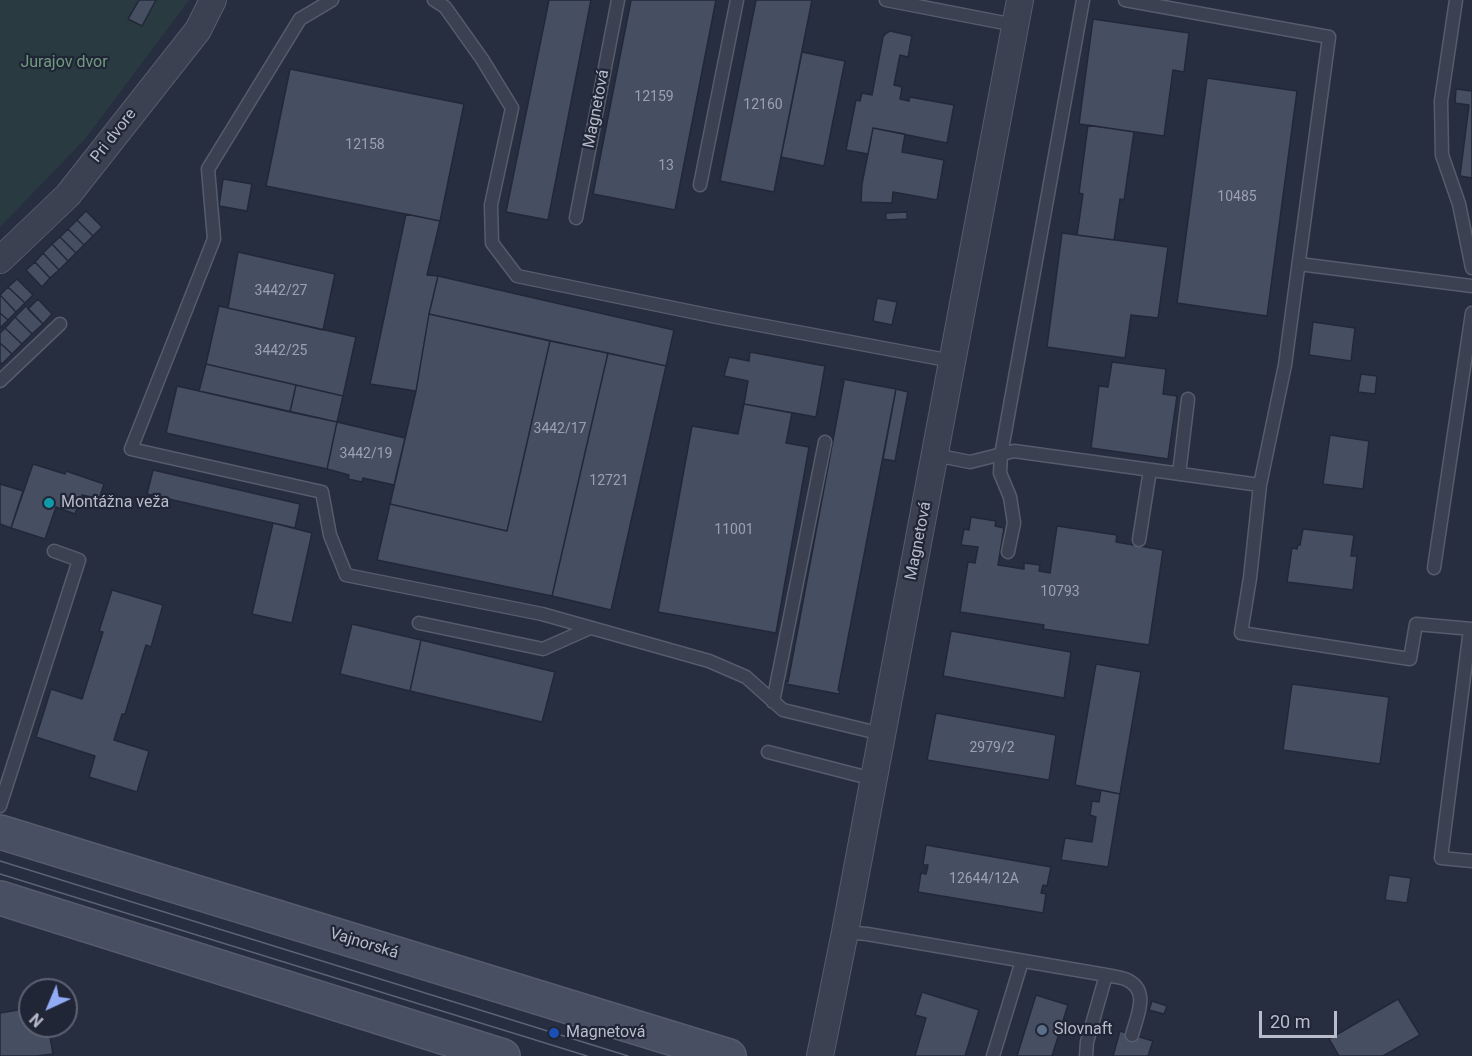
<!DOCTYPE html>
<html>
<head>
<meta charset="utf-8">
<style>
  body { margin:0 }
  #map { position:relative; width:1472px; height:1056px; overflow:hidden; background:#272e40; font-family:Roboto,sans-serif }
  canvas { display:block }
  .north { position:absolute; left:18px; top:978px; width:60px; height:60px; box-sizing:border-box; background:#202636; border:2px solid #5d6272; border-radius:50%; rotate:224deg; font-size:16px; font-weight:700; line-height:24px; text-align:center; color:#b8bccb }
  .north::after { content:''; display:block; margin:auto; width:21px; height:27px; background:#92abf5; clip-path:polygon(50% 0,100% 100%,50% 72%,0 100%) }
  .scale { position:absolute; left:1259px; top:1011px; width:78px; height:27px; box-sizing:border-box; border:3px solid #b8bccb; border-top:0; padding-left:8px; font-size:18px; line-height:21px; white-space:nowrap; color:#b8bccb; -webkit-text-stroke:4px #202636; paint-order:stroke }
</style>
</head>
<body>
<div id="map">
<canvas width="1472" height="1056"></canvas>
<div class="north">N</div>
<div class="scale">20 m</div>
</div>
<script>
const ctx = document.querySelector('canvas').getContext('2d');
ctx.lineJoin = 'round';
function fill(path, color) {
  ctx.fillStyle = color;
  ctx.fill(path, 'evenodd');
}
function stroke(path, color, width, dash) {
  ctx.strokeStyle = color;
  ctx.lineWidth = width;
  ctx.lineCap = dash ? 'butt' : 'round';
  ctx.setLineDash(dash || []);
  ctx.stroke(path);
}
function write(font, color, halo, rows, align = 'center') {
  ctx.font = font + ' Roboto,sans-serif';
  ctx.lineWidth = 4.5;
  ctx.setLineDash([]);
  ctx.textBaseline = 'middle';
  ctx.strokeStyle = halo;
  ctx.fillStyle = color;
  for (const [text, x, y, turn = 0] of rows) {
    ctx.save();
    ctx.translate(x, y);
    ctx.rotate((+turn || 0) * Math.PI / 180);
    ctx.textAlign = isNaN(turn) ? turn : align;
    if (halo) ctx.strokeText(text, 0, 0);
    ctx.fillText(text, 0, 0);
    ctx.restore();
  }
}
const green = new Path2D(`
  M0,0H189L85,139L0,227Z`);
const building = new Path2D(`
  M139,0H156L142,26L128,19Z
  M549,0H591L548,220L506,212Z
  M631,0H716L675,210L593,194Z
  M756,0H812L774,192L720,181Z
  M1093,19L1189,33L1184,72L1173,70L1164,136L1079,124Z
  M890,31L912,36L908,57L900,55L894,85L902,87L900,99L909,101L910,97L954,105L947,143L873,128L868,154L846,150L856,100L860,101L862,93L872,95L883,37L885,34Z
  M802,52L845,61L824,166L781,157Z
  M290,69L464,104L440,221L266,186Z
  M1207,78L1297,91L1267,316L1177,303Z
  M1456,89L1472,91V178L1460,176L1469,105L1455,103Z
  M1088,125L1134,132L1124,200L1120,199L1114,240L1077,235L1083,194L1079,193Z
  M873,128L905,134L902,152L944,160L937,200L893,192L892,203L861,202L862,184Z
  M223,179L252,184L247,211L219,206Z
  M86,211L102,227L93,236L77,220Z
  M907,212V219L886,220V213Z
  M406,214L440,221L427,275L438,276L429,314L416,391L370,384Z
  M77,220L93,236L84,245L68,229Z
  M68,229L84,245L76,253L60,237Z
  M1062,233L1168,247L1158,318L1131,315L1125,358L1047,347Z
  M60,237L76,253L68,261L52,244Z
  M52,244L68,261L59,270L43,253Z
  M238,252L335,274L323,330L228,308Z
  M43,253L59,270L50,278L35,262Z
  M35,262L50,278L42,287L26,270Z
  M438,276L674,330L666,366L429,314Z
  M17,279L33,295L25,303L8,287Z
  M8,287L25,303L16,312L0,295Z
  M0,295L16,312L8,320L0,313Z
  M877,298L897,302L892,325L873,321Z
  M38,299L52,314L43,324L28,309Z
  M26,306L43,324L32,334L15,317Z
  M219,306L356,337L343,396L206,364Z
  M0,313L8,320L0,328Z
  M429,314L550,341L507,531L390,504L416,391Z
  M15,317L32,334L22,344L5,328Z
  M1313,322L1355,328L1351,361L1309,355Z
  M5,328L22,344L12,354L0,343V333Z
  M550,341L608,353L552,596L377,560L390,504L507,531Z
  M0,343L12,354L2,364L0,362Z
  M750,352L825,366L816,417L744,404L748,381L724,376L729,357L749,361Z
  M608,353L666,366L611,610L552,596Z
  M1112,362L1166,369L1163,394L1177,396L1168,459L1091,448L1099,386L1108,387Z
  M206,364L296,385L290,412L199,391Z
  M1361,374L1377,376L1375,394L1358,392Z
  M842,379L896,389L838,690L840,691L839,694L786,684V681L788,682L844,381H841Z
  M296,385L343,396L337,422L290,412Z
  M177,386L337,422L327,469L166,433Z
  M896,389L908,392L895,461L883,459Z
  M744,404L792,413L786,443L809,447L776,633L658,612L692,426L738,434Z
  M337,422L405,438L394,485L363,478L362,482L348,479L349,475L327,469Z
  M1330,435L1369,441L1363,489L1323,484Z
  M33,464L65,474L66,471L104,484L99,499L82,495L75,514L56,507L45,539L11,528Z
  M153,470L300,504L295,528L147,494Z
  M0,484L23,491L11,528L0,524Z
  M971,517L996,521L995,526L1004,528L998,565L1024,569V563L1040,565L1039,571L1050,573L1057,526L1117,535L1116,542L1163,550L1149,645L1043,629L1044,625L960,612L968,562L975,563L978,547L961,545L964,529L969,530Z
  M273,523L312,533L292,623L252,614Z
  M1303,529L1354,535L1351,556H1357L1353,590L1287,582L1292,548L1297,549L1298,545H1300Z
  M112,590L163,605L151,647L146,645L125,714H122L114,740L149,751L137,792L89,777L95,756L36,737L51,689L82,699L103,632L99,631Z
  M352,624L421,640L410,691L340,674Z
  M951,631L1071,652L1064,698L943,676Z
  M421,640L555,672L542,722L410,691Z
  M1096,664L1141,672L1120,794L1075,785Z
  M1292,684L1389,697L1380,764L1283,750Z
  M936,713L1056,735L1049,780L927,760Z
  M1101,790L1120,794L1108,867L1061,860L1065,838L1092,842L1096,817L1090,815L1092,801L1099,802Z
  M926,845L1051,867L1047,886L1043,885L1041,893L1046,894L1043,913L918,892L921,873L926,874L928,865H923Z
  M1389,875L1411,878L1407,903L1385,900Z
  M922,992L979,1010L965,1056H915L926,1018L915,1015Z
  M1036,995L1068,1005L1052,1056H1017Z
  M1398,999L1420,1035L1383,1056H1339L1329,1039Z
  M1152,1001L1167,1006L1164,1014L1149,1010Z
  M30,1008V1026H48L53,1054L36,1056H0V1013Z
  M1120,1031L1153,1041L1148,1056H1113Z`);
const lane = new Path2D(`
  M332,0L300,19L208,169L214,239L131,449L322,492L330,535L346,575L542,614L709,661L746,677L783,710L882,734
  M434,0L445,7L482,59L512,108L491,205L492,243L517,276L717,317L952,361
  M886,0L1015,25
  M1456,0L1441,101L1442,155L1459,204L1472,268
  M700,185L737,0
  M576,218L618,0
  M1299,264L1472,286
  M0,381L60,324
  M935,455L970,462L1014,451L1260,485L1285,365L1329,37L1125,0
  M1179,474L1188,399
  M1260,485L1250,578L1241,633L1410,659L1416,624L1472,629
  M1139,540L1150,470
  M1008,552L1014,523L1010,497L1000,473L1001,455L1083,0
  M1434,568L1472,313
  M419,623L543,649L590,628
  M1470,629L1441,858L1472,861
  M773,702L825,442
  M768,752L873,779
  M0,806L79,560L54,551
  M845,932L867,934L1106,975C1112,976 1119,977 1125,979C1151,989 1137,1016 1132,1035
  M993,1056L1022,961
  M1086,1056L1087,1042L1106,975`);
const street = new Path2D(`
  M0,260L68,195L198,30L213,0
  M820,1056L845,932L1020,0`);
const secondary = new Path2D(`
  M0,832L729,1056
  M0,898L503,1056`);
const tram = new Path2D(`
  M0,861L628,1056
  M0,874L587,1056`);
const markers = [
  [49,503,6,"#0f9aa8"],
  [1042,1030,6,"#5c6f8a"],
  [554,1033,6,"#1a4fb4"]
];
const numberNames = [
  ["12159",654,97],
  ["12160",763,105],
  ["12158",365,145],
  ["13",666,166],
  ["10485",1237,197],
  ["3442/27",281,291],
  ["3442/25",281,351],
  ["3442/17",560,429],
  ["3442/19",366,454],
  ["12721",609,481],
  ["11001",734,530],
  ["10793",1060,592],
  ["2979/2",992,748],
  ["12644/12A",984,879]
];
const parkNames = [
  ["Jurajov dvor",64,63]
];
const streetNames = [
  ["Magnetová",597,109,-79],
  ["Pri dvore",114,136,-52],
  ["Magnetová",919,541,-79],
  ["Vajnorská",364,944,17]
];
const poiNames = [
  ["Montážna veža",61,503],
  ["Slovnaft",1054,1030],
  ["Magnetová",566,1033]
];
fill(green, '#293b41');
fill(building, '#464e62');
stroke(building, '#222838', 1.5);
stroke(lane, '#565c6b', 15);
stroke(street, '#565c6b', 28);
stroke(secondary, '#565c6b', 36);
stroke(lane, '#3b4150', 12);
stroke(street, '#3b4150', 26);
stroke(secondary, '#494f63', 33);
stroke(tram, '#5d6477', 1.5);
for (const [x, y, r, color] of markers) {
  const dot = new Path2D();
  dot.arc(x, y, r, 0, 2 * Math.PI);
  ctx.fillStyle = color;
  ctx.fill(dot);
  stroke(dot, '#202636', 2);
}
write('14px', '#9ca0b1', null, numberNames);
write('16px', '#709b7f', '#202636', parkNames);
write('16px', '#b8bccb', '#202636', streetNames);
write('16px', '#b8bccb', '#202636', poiNames, 'left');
</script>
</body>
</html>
